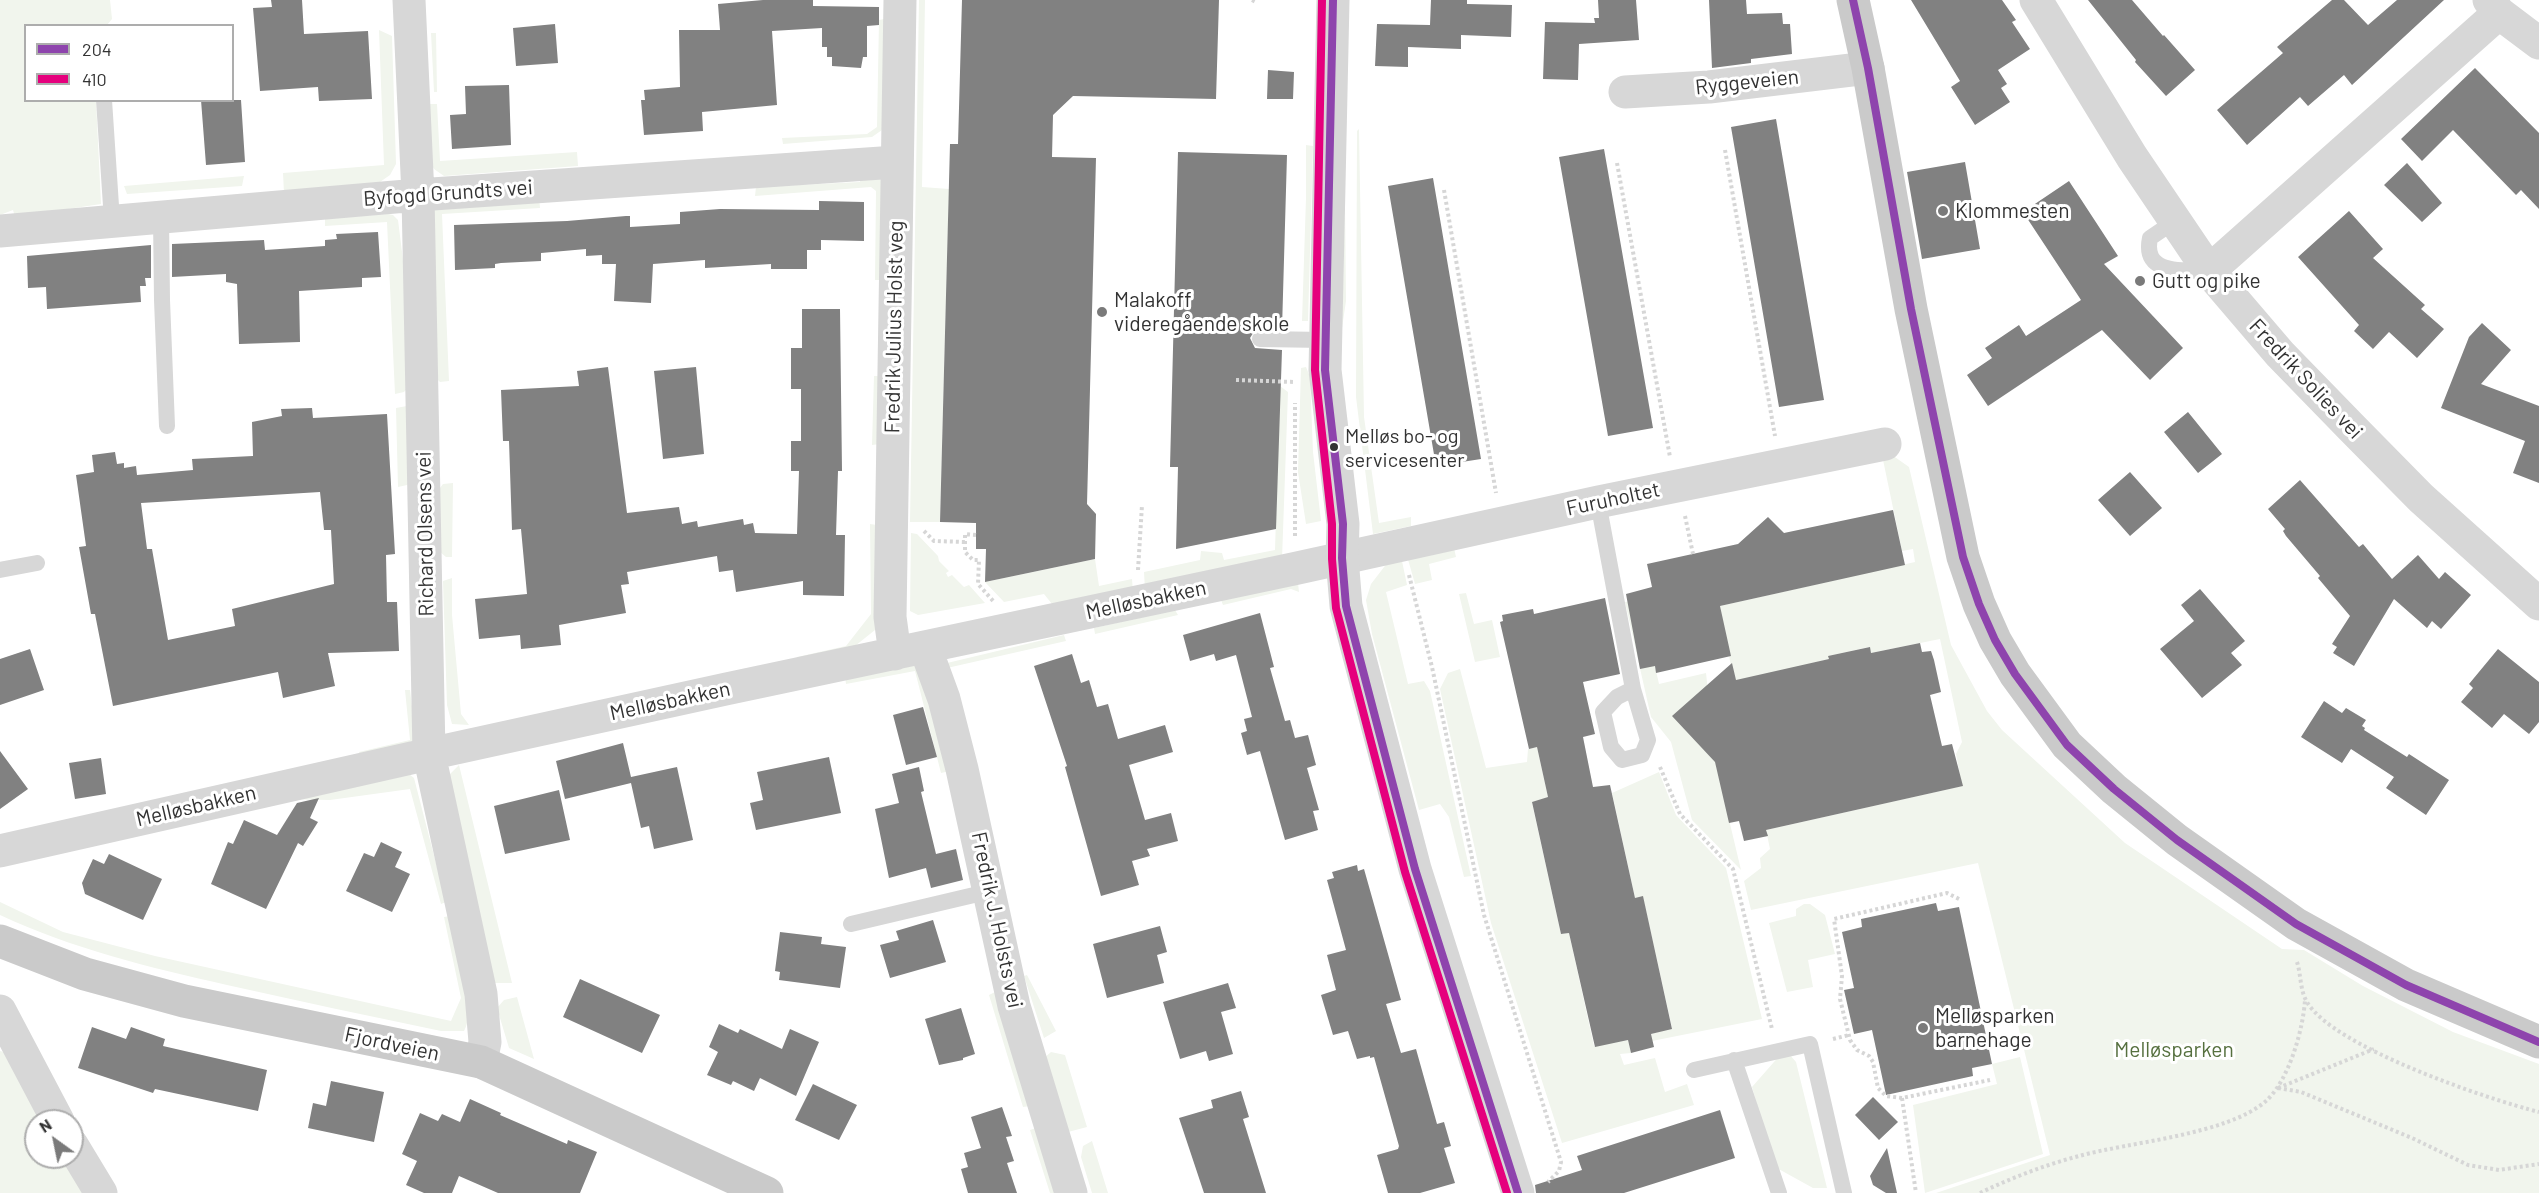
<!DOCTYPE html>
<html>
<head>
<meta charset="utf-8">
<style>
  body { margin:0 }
  #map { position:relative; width:2539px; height:1193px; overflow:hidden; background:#fff; font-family:Barlow,sans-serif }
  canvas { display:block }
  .legend { position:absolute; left:24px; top:24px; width:210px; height:78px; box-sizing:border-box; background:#fff; border:2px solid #adadad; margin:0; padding:8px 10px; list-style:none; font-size:18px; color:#333 }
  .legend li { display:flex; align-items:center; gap:12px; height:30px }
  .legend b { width:30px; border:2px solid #adadad }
  .north { position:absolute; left:24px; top:1109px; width:60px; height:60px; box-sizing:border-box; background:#fff; border:2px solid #adadad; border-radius:50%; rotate:327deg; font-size:16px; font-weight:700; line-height:24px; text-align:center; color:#333 }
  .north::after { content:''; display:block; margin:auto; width:21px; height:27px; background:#7a7a7a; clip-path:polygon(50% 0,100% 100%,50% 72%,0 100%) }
</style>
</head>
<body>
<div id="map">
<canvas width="2539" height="1193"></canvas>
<ul class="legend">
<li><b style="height:8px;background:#8e44ad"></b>204</li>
<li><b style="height:8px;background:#e5007d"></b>410</li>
</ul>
<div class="north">N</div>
</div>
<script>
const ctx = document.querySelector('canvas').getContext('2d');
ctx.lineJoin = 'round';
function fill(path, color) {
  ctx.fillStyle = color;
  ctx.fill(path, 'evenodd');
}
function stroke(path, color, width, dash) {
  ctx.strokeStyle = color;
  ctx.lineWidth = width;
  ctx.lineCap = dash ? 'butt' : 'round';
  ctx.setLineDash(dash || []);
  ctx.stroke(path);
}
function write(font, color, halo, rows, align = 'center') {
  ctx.font = font + ' Barlow,sans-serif';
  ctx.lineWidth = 6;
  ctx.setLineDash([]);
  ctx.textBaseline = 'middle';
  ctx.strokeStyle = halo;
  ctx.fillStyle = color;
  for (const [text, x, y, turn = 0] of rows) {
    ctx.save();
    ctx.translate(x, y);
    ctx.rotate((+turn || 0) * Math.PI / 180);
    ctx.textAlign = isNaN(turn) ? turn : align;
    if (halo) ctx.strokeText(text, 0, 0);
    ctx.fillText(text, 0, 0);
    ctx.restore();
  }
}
const green = new Path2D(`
  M0,0H110L112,19L107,25L26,26V100L96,101L101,204L15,217L13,210L0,215Z
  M919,0H925L922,187L949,189L940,522H910Z
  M884,19L882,130L872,137L783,144L782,138L867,134L877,127L879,20Z
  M379,30L392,36L396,164L390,175L380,182L284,193L283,173L384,165Z
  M436,33L437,92H434L431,33Z
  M428,104H437L440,161L577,152L578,166L444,176L434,169L429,161Z
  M1359,129L1364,417L1379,523L1411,517V526L1373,534L1356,397L1357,131Z
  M1306,145L1313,146L1308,321H1302L1306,198Z
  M244,176L242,186L127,194L124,186Z
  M861,176H875L882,181L881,280H875L876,191L871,187L755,196L756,187L860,182Z
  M539,196L540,208L442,214L449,381L440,382L436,378L432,206Z
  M1345,203L1346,301L1342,328Z
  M388,214L393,215L398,220L405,276L409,386L404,392L395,394L387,222L325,226V219Z
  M1306,367L1310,377L1313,452L1321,521L1306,524L1298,472L1301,368Z
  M874,376H879L880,444L872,445Z
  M1280,386L1288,392L1282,559L1145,590L1144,572L1200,560L1201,551L1222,553L1224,560L1275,550Z
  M407,406L411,481L407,485L398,487L396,408Z
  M1882,455H1892L1909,467L1951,645L1987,711L2002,730L2125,843L2282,949L2304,950L2363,986L2453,1032L2539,1064V1193H1936L2050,1155L1978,863L1751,910L1744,881L1761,868L1760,858L1770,849L1766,830L1962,786L1956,754L1962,742L1940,639L1871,653L1869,647L1829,656V659L1734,683L1720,606L1915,562L1913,549L1902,551Z
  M453,483L452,557H446L440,552V488L443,484Z
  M870,524L877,525L875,630L855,646L797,661V657L846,646L871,614Z
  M911,533L917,534L938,556L939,561L949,571L946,573L948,577L952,575L964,587L969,585L985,603L918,615L910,611Z
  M1454,548L1456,557L1429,564L1432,580L1415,584L1407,556Z
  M1391,558L1402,561L1407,585L1386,592L1408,684L1424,681L1430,691L1471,876L1464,877L1449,817L1440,804L1419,810L1372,634L1366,600L1371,584Z
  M1095,559L1099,586L1132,579L1133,592L1056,609L1044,594L1004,602L985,582Z
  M452,578V615L461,714L469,725L452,724L447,705L443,581Z
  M1298,583L1299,592L1291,589L1223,605L1221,600Z
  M1466,593L1474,624L1492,620L1500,657L1475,662L1459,594Z
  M1640,600L1659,684L1706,673L1716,765L1741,870L1692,820L1671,742L1651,717L1625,602Z
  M1175,610L1178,615L1095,634L1094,628Z
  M1064,635L1066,641L947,668L943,664Z
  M920,663L950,771L941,773L915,671L846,684L845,676Z
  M1460,669L1486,768L1527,762L1528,749L1537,747L1548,797L1532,803L1561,934L1569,933L1594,1046L1628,1040L1631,1053L1620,1054L1624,1065L1655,1058L1665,1092L1687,1084L1694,1105L1562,1143L1491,923L1440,689L1448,673Z
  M405,690H410L416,740L360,757L359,752L410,740Z
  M459,765L512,983H493L445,779Z
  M1659,772L1676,815L1726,868L1762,1019L1652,1041L1651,1034L1672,1028L1643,897L1635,898L1612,793Z
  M409,774L414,778L446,902L441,904L410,789L330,800L280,799Z
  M0,902L63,932L155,956L451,1021L461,998L444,917L450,916C456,941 478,1010 464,1031H441C370,1016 298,1001 227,985C148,967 73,949 0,915Z
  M1804,904H1810L1825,915L1835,954L1808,960L1813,987L1787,992L1769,923L1796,916V909Z
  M1027,975L1056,1031L1044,1038L1024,976Z
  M995,992L1030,1106L1023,1107L989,995Z
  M517,997L534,1059L509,1048L497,1008L504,1000Z
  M0,1051L4,1052L43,1121H36V1157H64L85,1193H0Z
  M1051,1052L1065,1055L1087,1127L1068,1132L1044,1058Z
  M1781,1054L1790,1055L1796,1062L1827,1188H1813L1775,1167L1752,1087Z
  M2020,1057L2043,1154L1925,1193L1913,1105L1997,1084L1992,1064Z
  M1036,1128L1056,1193H1050L1030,1130Z
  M1092,1141L1108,1193H1092L1081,1157L1083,1146Z`);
const building = new Path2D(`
  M271,0H302L304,34L368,31L372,99L319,101L318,87L260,91L253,8L272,7Z
  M763,0H813V6L879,7V25L867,26V57H863L861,68L832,66V57H827V47H822V28L772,31L777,105L702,112L703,131L644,135L641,100H645L644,90L680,87L679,30H720L718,4Z
  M962,0H1219L1216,99L1073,96L1053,115L1052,157L1096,158L1087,504L1096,514L1095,559L985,582L986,549H976V523L940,522L950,144H958Z
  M1431,0H1467V4L1512,5L1511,37L1461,35V49L1408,47V67L1375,66L1377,24L1430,25Z
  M1598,0H1636L1639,40L1579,44L1578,80L1543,79L1545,22L1595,23L1594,18H1599Z
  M1709,0H1746L1747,14L1782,13L1783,24H1790L1792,54L1751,59V63L1712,68Z
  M1911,0H2002L2016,20L2012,22L2030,49L1998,70L2007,84L2001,88L2010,102L1975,125L1951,87L1960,81Z
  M2088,0H2132L2163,36L2164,35L2195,70L2166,96L2135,62L2136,60Z
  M2332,0H2344L2368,25L2397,0H2444L2352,85L2344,75L2308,106L2300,97L2247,145L2217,110L2283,53L2277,47Z
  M555,24L558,63L516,66L513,28Z
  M2475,68L2539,133V209L2521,190L2516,195L2453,130L2422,161L2401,139Z
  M1268,70L1294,72L1293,99H1267Z
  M509,85L511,145L452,149L450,115L466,114L465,86Z
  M201,100H241L245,162L206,165Z
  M1776,119L1824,400L1779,407L1731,127Z
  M1604,149L1653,428L1608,436L1559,157Z
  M1178,152L1287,155L1282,329L1255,330L1250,338L1255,348L1282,350L1276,529L1176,549L1178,467H1170Z
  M1965,162L1980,249L1922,259L1907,172Z
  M2407,163L2442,203L2422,222L2384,185Z
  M1433,178L1481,459L1436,466L1388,186Z
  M2069,181L2118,256L2104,264L2183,348L2150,380L2102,330L1988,406L1967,375L1992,358L1985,348L2019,325L2026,336L2081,300L2023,212Z
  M819,201L864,202V241L821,240V250H807V269H771V264L705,268V260L653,264L651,303L614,301L616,264H602V255L586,256V249L541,253V261L501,263L495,264V268L455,270L454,225L567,221L626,216H630V227L680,224V212L720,209L819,210Z
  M2349,211L2383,249L2373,258L2425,305L2421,309L2444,329L2417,358L2389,332L2373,349L2354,331L2359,325L2298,257Z
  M378,232L381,277L362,278V287L299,291L300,342L239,344L237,284L226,282V274L172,277V244L264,240L265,250L325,246V240L337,239L336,234Z
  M151,245V278H145L146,286H140L141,302L47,309L46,287L28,288L27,256Z
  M802,309H840L842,471H838L836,535H845L844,596L803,595V581L736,592L733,570L719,572L717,556L627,572L629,584L621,585L626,613L559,625L561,645L521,649L520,635L479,639L475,599L527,594L521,529L512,530L509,441H503L501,390L579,386L577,371L608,367L627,513L679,507L682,524L697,521L698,527L743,519L744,525L753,523L755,533L797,534L799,471H791V441H801V389H791V348H802Z
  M2482,323L2511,350L2481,384L2539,406V483L2513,473L2525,441L2441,408L2469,337Z
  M696,367L704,454L663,459L654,371Z
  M312,408L313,418L387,414L395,554L386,555L387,602H397L399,651L328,653L335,686L283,698L278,672L113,706L95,614H91L79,547L86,546L76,475L94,472L92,455L115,452L117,464L124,463V468L136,466L137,475L193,470L192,459L253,456L252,422L282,416L281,409ZM320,492L324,530H331L334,584L232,609L235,626L168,640L152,549H147L141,503Z
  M2188,412L2222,454L2198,473L2164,432Z
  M2130,472L2162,508L2130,536L2098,500Z
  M2300,480L2359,547L2363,544L2392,579L2418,555L2439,579L2445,572L2471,595L2441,629L2432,621L2427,628L2394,599L2354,666L2333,653L2337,647L2332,644L2350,616L2318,578L2320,576L2286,536L2283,531L2285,529L2268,509Z
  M1893,510L1905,565L1720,606L1731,656L1656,673L1655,666L1640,669L1626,594L1652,587L1647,564L1738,544L1768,517L1784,533Z
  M2200,589L2245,641L2231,653L2242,665L2202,698L2160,649L2194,621L2181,605Z
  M1605,598L1620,674L1583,682L1595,734L1583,737L1593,787L1610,785L1635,898L1643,896L1672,1029L1651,1034L1654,1047L1631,1053L1628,1040L1595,1047L1569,933L1561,934L1532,802L1548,797L1537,747L1529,749L1500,622L1503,621L1502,615L1533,609L1534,614Z
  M1260,613L1274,667L1270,668L1285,721L1290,720L1295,738L1308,735L1316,765L1307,768L1319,810L1313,811L1318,830L1285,840L1260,751L1247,755L1241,733L1247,731L1244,719L1252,717L1236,655L1216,661L1214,654L1190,661L1183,635Z
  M1920,643L1922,652L1931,651L1934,660L1941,692L1930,695L1942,746L1952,744L1963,786L1766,830L1768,836L1744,841L1739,821L1729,823L1715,762L1672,716L1732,663L1736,680L1829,659L1828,656L1870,647L1871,653Z
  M30,649L44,690L0,705V659Z
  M2498,649L2539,682V722L2529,734L2504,714L2492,728L2461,702L2473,688L2469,684Z
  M1072,654L1081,683L1089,680L1097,707L1108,704L1118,739L1165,725L1173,752L1129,765L1145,820L1171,813L1178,841L1147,849L1150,856L1132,861L1139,885L1101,896L1065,767L1067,766L1034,666Z
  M2324,701L2342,713L2346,708L2366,720L2362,726L2365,728L2364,730L2407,757L2409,754L2449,780L2426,815L2386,788L2394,777L2351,749L2342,763L2301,737Z
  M923,707L937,757L906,765L893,715Z
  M623,743L631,777L677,767L693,840L654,849L649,826L641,828L631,783L565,799L556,761Z
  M0,751L28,789L0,809Z
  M829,757L841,813L756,830L750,803L763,800L757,772Z
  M101,758L106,794L75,799L69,763Z
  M919,767L924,791L921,792L936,854L956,849L963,880L931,888L926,868L889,878L875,809L899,803L892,774Z
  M559,790L570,840L505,854L494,806Z
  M319,798L310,818L318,822L303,846L298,843L266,909L211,884L228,842L233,844L244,820L277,835L297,803Z
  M381,842L402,852L395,867L410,874L392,912L346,891L364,853L374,857Z
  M109,854L162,879L143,920L85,894L82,883L93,859L104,864Z
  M1357,865L1358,871L1364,869L1401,1000L1386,1004L1401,1053L1416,1049L1437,1124L1444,1122L1451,1146L1444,1148L1455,1183L1420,1193H1388L1377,1155L1398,1149L1399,1146L1374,1057L1370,1058V1056L1357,1059L1348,1031L1333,1035L1321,995L1336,990L1327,955L1346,950L1327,880L1334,878L1332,872Z
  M1936,903L1938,911L1959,907L1992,1064L1972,1068L1973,1076L1886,1095L1872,1030L1854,1034L1844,990L1854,988L1842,932L1862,927L1861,919Z
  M933,920L946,962L890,978L880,945L899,940L896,931Z
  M1160,926L1167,952L1157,955L1164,983L1107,998L1093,944Z
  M780,932L822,937L821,944L846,947L840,988L779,980L780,972L775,971Z
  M580,979L660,1015L642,1053L563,1017Z
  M1228,983L1236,1008L1221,1012L1233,1054L1209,1061L1206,1051L1180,1059L1163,1002Z
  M961,1008L975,1054L963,1058V1060L939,1065L925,1019Z
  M719,1024L738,1033L740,1029L782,1049L790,1029L819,1042L796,1096L760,1078L754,1091L733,1081L731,1085L707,1075L718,1052L709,1047Z
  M92,1027L126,1039L131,1027L165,1039L163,1046L267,1070L258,1111L155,1089L153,1093L78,1068Z
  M331,1081L384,1092L374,1142L308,1128L313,1103L326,1106Z
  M813,1084L857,1105L839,1140L795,1120Z
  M1241,1091L1249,1117L1243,1119L1266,1193H1204L1179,1118L1213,1108L1211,1100Z
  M1873,1097L1898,1122L1879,1140L1855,1115Z
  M470,1099L501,1113L500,1115L567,1144L568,1140L597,1152L580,1193H498L459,1176L452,1193H424L406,1185L417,1161L402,1154L420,1113L438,1121L442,1114L460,1122Z
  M1002,1107L1012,1136L1006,1137L1014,1161L1007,1163L1017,1193H968L961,1169L968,1167L964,1153L981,1148L971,1117Z
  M1720,1110L1735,1158L1624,1193H1536L1535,1185L1582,1170L1577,1156Z
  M1887,1148L1897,1193H1886L1873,1185L1870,1176Z`);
const path = new Path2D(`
  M1252,0L1256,2
  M1725,150L1775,436
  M1617,163L1670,457
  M1444,190L1496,493
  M1236,380L1295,382
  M1685,516L1693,554
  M924,531L934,541L965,542
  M976,535L965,534V552L973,560H979L978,584L994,602
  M1295,536V403
  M1138,570L1142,505
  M1409,575L1432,667L1484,915L1561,1162L1559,1171L1548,1182
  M1660,767L1680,814L1733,869L1772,1029
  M1959,899L1947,893L1834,919L1842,976L1840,999L1850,1040L1857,1050L1869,1056L1873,1062L1878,1088L1886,1096L1902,1098L1990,1080
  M2297,962C2301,974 2300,991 2307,1002C2333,1047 2487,1099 2539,1112
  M1833,1039L1849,1035
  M2278,1088L2301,1092L2412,1138L2468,1165L2499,1170L2539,1164
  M2278,1088L2374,1049
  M1902,1098L1916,1193
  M1980,1193C2011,1178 2045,1165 2079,1156C2129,1142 2227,1135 2266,1101C2289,1080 2303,1030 2305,1000`);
const service = new Path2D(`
  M104,100L112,221
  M161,217L162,300L167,426
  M2175,221L2150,238C2142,276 2185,270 2209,271
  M1260,339L1325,340
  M1598,502L1633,689L1648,740L1642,755L1622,760L1611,747L1603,712L1617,697L1633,689
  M0,570L37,563
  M851,924L991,891
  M1734,1060L1779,1193
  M1694,1070L1810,1044L1844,1193`);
const minor = new Path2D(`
  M409,0L418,195L429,754L481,994L485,1042L481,1062
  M2036,0L2132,157L2209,271L2280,354L2351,427L2421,498L2539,604
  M2489,0L2499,13L2539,43
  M1625,92L1709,87L1868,68
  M0,231L418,195L896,162
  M2209,271L2499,13
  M925,647L944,699L962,769L1014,1006L1071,1193
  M895,654L890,617L900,0
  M0,851L429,754L726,689L1293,569L1598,502L1885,444
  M0,1011L58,1121
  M72,1145L101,1193`);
const tertiary = new Path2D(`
  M1333,0L1325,370L1343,524L1342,558L1346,606L1415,869L1518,1193`);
const primary = new Path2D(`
  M1853,0L1868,68L1911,309L1963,557L1979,604L1995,640L2015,674L2067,745L2114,789L2177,840L2296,924L2406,985L2539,1042
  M0,941L85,974L184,1001L481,1062L767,1193`);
const bus1 = new Path2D(`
  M1333,0L1325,370L1343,524L1342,558L1346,606L1415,869L1518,1193
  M1853,0L1868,68L1911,309L1963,557L1979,604L1995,640L2015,674L2067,745L2114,789L2177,840L2296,924L2406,985L2539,1042`);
const bus2 = new Path2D(`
  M1322,0L1315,370L1332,524V559L1336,608L1405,872L1507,1193`);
const markers = [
  [1943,211,6,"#7a7a7a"],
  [2140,281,6,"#7a7a7a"],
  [1102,312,6,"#7a7a7a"],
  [1334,447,5,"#333"],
  [1923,1028,6,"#7a7a7a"]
];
const busNames = [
  ["Melløs bo- og",1345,436],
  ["servicesenter",1345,460]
];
const streetNames = [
  ["Ryggeveien",1747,82,-6],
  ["Byfogd Grundts vei",448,193,-4],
  ["Fredrik Julius Holst veg",894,327,-89],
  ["Fredrik Solies vei",2306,379,47],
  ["Furuholtet",1613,499,-12],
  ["Richard Olsens vei",425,534,-91],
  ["Melløsbakken",1146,600,-12],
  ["Melløsbakken",670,701,-12],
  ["Melløsbakken",196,806,-13],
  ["Fredrik J. Holsts vei",997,920,78],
  ["Fjordveien",392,1044,12]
];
const poiNames = [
  ["Klommesten",1955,211],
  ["Gutt og pike",2152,281],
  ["Malakoff",1114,300],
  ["videregående skole",1114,324],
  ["Melløsparken",1935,1016],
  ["barnehage",1935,1040]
];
const parkNames = [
  ["Melløsparken",2174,1050]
];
fill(green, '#f1f5ed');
fill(building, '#818181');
stroke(path, '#d6d6d6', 4, [3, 3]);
stroke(service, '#d7d7d7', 16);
stroke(minor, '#d7d7d7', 33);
stroke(tertiary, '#d7d7d7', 33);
stroke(primary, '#cacaca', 33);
stroke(bus1, '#8e44ad', 8);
stroke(bus2, '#e5007d', 8);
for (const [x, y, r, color] of markers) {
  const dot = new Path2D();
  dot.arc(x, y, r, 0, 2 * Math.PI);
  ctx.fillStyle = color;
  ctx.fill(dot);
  stroke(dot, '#fff', 2);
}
write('20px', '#333', '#fff', busNames, 'left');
write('21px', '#333', '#fff', streetNames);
write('21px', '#333', '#fff', poiNames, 'left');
write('21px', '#56703f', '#fff', parkNames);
</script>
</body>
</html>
